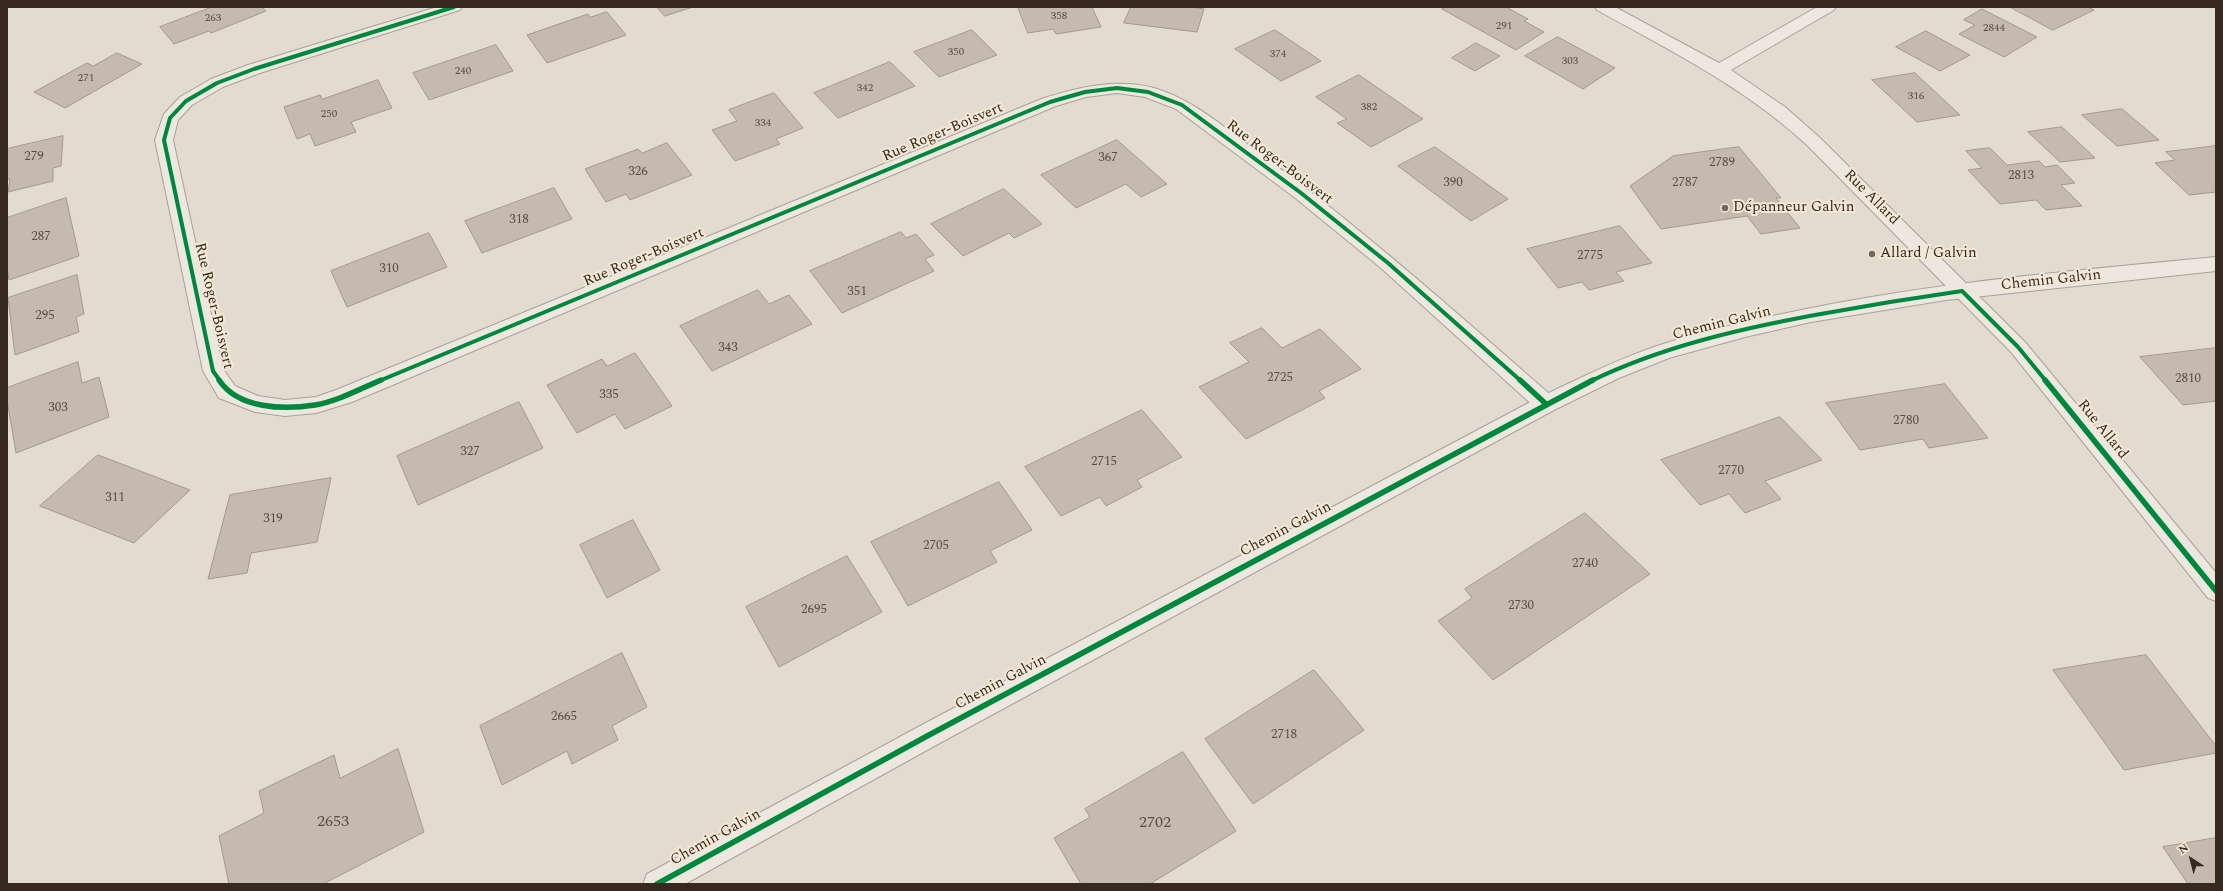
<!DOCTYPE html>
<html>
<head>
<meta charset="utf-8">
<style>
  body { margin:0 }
  #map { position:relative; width:2223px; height:891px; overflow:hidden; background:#e3dbcf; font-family:Spectral,serif }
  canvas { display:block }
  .frame { position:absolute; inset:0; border:8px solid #372920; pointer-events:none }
  .north { position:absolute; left:2171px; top:839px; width:40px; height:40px; -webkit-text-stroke:3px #f3e8d6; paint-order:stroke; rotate:324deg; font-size:11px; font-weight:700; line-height:16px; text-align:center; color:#372920 }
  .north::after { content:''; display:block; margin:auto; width:14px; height:18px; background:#372920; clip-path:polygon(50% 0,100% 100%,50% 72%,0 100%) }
</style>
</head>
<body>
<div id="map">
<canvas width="2223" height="891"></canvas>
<div class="frame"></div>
<div class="north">N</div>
</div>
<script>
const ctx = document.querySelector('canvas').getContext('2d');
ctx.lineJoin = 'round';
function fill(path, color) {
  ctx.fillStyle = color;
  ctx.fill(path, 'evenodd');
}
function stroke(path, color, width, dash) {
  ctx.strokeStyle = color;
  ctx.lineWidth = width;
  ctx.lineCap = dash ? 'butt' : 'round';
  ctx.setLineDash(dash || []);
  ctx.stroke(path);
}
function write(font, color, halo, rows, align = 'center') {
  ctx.font = font + ' Spectral,serif';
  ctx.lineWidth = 4;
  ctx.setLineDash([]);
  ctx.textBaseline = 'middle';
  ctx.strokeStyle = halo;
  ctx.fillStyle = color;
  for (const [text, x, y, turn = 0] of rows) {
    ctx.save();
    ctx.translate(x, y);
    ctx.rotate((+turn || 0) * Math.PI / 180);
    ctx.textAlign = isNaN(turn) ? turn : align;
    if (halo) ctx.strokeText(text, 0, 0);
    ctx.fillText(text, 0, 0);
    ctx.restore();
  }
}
const building = new Path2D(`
  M212,7H262L266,11L211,33L209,31L174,44L160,27Z
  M657,7H693L665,16Z
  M1018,7H1092L1101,27L1056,34L1053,29L1028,33Z
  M1131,7H1192L1204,9L1197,32L1124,23Z
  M1446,7H1506L1528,19L1524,21L1544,32L1516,50L1442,9Z
  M2010,7H2088L2094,10L2053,30Z
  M1982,9L2037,37L2004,57L1959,34L1975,25L1964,20Z
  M607,12L626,35L547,63L527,35L588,14L590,17Z
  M972,30L997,55L939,77L914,52Z
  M1275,30L1321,61L1281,81L1235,49Z
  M1926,31L1970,55L1940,71L1896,47Z
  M1558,37L1615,68L1583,89L1525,56Z
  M1476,43L1500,56L1475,71L1452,58Z
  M496,45L513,71L429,100L413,73Z
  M117,53L142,64L65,108L34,92L87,63L93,66Z
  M890,62L915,86L838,118L814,93Z
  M1915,73L1960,115L1917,122L1872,80Z
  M1359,75L1423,119L1371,147L1337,123L1347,119L1316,97Z
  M378,80L392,108L351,122L356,132L315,146L310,134L297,139L284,107L320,95L322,99Z
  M774,93L803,128L776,139L780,144L735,161L712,130L737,121L729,110Z
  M2122,109L2159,140L2117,146L2082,115Z
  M2062,127L2095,158L2060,162L2028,132Z
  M63,136L61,166L53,168V181L8,192L10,179H7V149Z
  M1117,140L1167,184L1141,197L1126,184L1076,208L1041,175Z
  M667,143L692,175L630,200L626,194L606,202L585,169L638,149L642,153Z
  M2216,146V192L2189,195L2155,163L2175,160L2166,152Z
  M1435,147L1508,199L1471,221L1398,166Z
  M1739,147L1781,198H1776L1800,228L1761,234L1747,216L1661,229L1630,186L1673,156Z
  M1990,148L2007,165L2039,161L2045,167L2057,165L2075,183L2061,185L2082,206L2046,210L2036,200L2000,204L1968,170L1982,168L1966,151Z
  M554,188L572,219L482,253L465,221Z
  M1004,189L1042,224L1014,238L1009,233L963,256L931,224Z
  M66,198L79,256L9,280L7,267V218Z
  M1620,226L1652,263L1616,272L1624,281L1589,290L1582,282L1558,288L1527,249Z
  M901,232L906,238L916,234L934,255L925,259L934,271L842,313L810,271Z
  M429,233L447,267L347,307L331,271Z
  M77,275L84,314L76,317L79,332L15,355L8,298Z
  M758,290L769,304L789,295L812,324L712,371L680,326Z
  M1262,328L1282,348L1320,329L1361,369L1319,391L1325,398L1246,439L1199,387L1249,362L1230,343Z
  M2216,348V401L2183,405L2140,357Z
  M635,353L672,406L625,429L615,414L577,433L547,385L602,359L607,366Z
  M78,362L82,383L99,377L109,417L16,453L7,400V388Z
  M1945,384L1988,438L1929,448L1923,439L1860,450L1826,403Z
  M519,402L543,448L418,505L397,456Z
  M1142,410L1182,457L1137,480L1142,487L1106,506L1100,497L1061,516L1025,467Z
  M1780,417L1822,460L1765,481L1781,499L1745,513L1729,494L1700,505L1661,460Z
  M98,455L190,490L134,543L40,506Z
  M331,478L317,542L251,553L247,573L208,579L230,495Z
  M999,482L1032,530L990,551L997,562L908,606L871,542Z
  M1585,513L1650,574L1493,680L1438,621L1472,598L1465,589Z
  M633,520L660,570L607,598L580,545Z
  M847,556L882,612L779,667L746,607Z
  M622,653L647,707L612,726L618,740L572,764L567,751L502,785L480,726Z
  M2146,655L2216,746V753L2124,770L2053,670Z
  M1314,670L1364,730L1253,804L1205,739Z
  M398,749L424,832L323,884H229L219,836L264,813L259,791L334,755L340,778Z
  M1183,752L1236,831L1150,884H1081L1054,838L1090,817L1085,809Z
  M2216,838V884H2188L2163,847Z`);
const minor = new Path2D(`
  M437,7H462L460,10L260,73L223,87L192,105L178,120L173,140L223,369L235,386L258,396L285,400L316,397L336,390L1044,98C1080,87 1116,78 1154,88C1195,100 1227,130 1262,155C1364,230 1458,314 1554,398L1557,404L1554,410L1546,412L1538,410L1381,268L1294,197L1176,109L1145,97L1117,93L1086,97L1056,106L352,402L316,413L285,416L255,412L219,398L203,371L155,140L164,114L180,97L211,79L248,65Z
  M1595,7H1615L1719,63L1817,7H1836L1834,10L1731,70L1785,107L1819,137L2025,342L2216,573V601L2208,598L2011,352L1807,145C1744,87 1671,51 1597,10Z`);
const tertiary = new Path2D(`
  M2216,257V271L1946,300L1811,322L1745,337L1669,358L1619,378L1554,410L938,744L685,884H643L647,874L920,726L1538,398C1576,380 1614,361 1654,347C1695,333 1739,323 1782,314C1925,283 2071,271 2216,257Z`);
const cyclewayFar1 = new Path2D(`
  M220,381L213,371L164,140L170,118L186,101L217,83L254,69L454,7
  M379,381L1050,102L1085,92L1117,88L1148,92L1182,105L1301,193L1388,263L1521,381
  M1591,381C1661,347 1739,329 1815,315C1864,306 1913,298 1962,291L2018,347L2046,381`);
const cycleway = new Path2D(`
  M219,380C238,409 284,410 315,405C338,401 360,389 381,380
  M1520,380L1546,404
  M2045,380L2216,591
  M657,884L929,735L1593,380`);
const markers = [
  [1725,208,4,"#73675d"],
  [1872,254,4,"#73675d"]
];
const farNumbernames = [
  ["358",1059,17],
  ["263",213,19],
  ["291",1504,27],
  ["2844",1994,29],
  ["350",956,53],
  ["374",1278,55],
  ["303",1570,62],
  ["240",463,72],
  ["271",86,79],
  ["342",865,89],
  ["316",1916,97],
  ["382",1369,108],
  ["250",329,115],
  ["334",763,124]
];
const numberNames = [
  ["279",34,157],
  ["367",1108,158],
  ["2789",1722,163],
  ["326",638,172],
  ["2813",2021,176],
  ["390",1453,183],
  ["2787",1685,183],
  ["318",519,220],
  ["287",41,237],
  ["2775",1590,256],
  ["310",389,269],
  ["351",857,292],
  ["295",45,316],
  ["343",728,348],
  ["2725",1280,378],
  ["2810",2188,379],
  ["335",609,395],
  ["303",58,408],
  ["2780",1906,421],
  ["327",470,452],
  ["2715",1104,462],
  ["2770",1731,471],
  ["311",115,498],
  ["319",273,519],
  ["2705",936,546],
  ["2740",1585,564],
  ["2730",1521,606],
  ["2695",814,610],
  ["2665",564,717],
  ["2718",1284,735]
];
const streetNames = [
  ["Rue Roger-Boisvert",943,133,-23],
  ["Rue Roger-Boisvert",1279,163,37],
  ["Rue Allard",1871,198,45],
  ["Rue Roger-Boisvert",644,258,-23],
  ["Chemin Galvin",2051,281,-6],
  ["Rue Roger-Boisvert",213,306,77],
  ["Chemin Galvin",1722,324,-14],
  ["Rue Allard",2102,430,51],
  ["Chemin Galvin",1286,530,-28],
  ["Chemin Galvin",1001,683,-28],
  ["Chemin Galvin",716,838,-29]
];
const poiNames = [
  ["Dépanneur Galvin",1733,208],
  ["Allard / Galvin",1880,254]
];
const nearNumbernames = [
  ["2653",333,823],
  ["2702",1155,824]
];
fill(building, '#c6bab0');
stroke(building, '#a3978e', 1);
stroke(minor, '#a8a198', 2);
stroke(tertiary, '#a8a198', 2);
fill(minor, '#ece7df');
fill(tertiary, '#ece7df');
stroke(cyclewayFar1, '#00873e', 4);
stroke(cycleway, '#00873e', 5.5);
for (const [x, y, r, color] of markers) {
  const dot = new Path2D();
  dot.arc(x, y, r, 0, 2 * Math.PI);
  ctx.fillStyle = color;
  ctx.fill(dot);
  stroke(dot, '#f3e8d6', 1.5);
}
write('11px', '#5b4d44', null, farNumbernames);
write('13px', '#5b4d44', null, numberNames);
write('15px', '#372920', '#f3e8d6', streetNames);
write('15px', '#372920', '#f3e8d6', poiNames, 'left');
write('16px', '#5b4d44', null, nearNumbernames);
</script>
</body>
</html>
